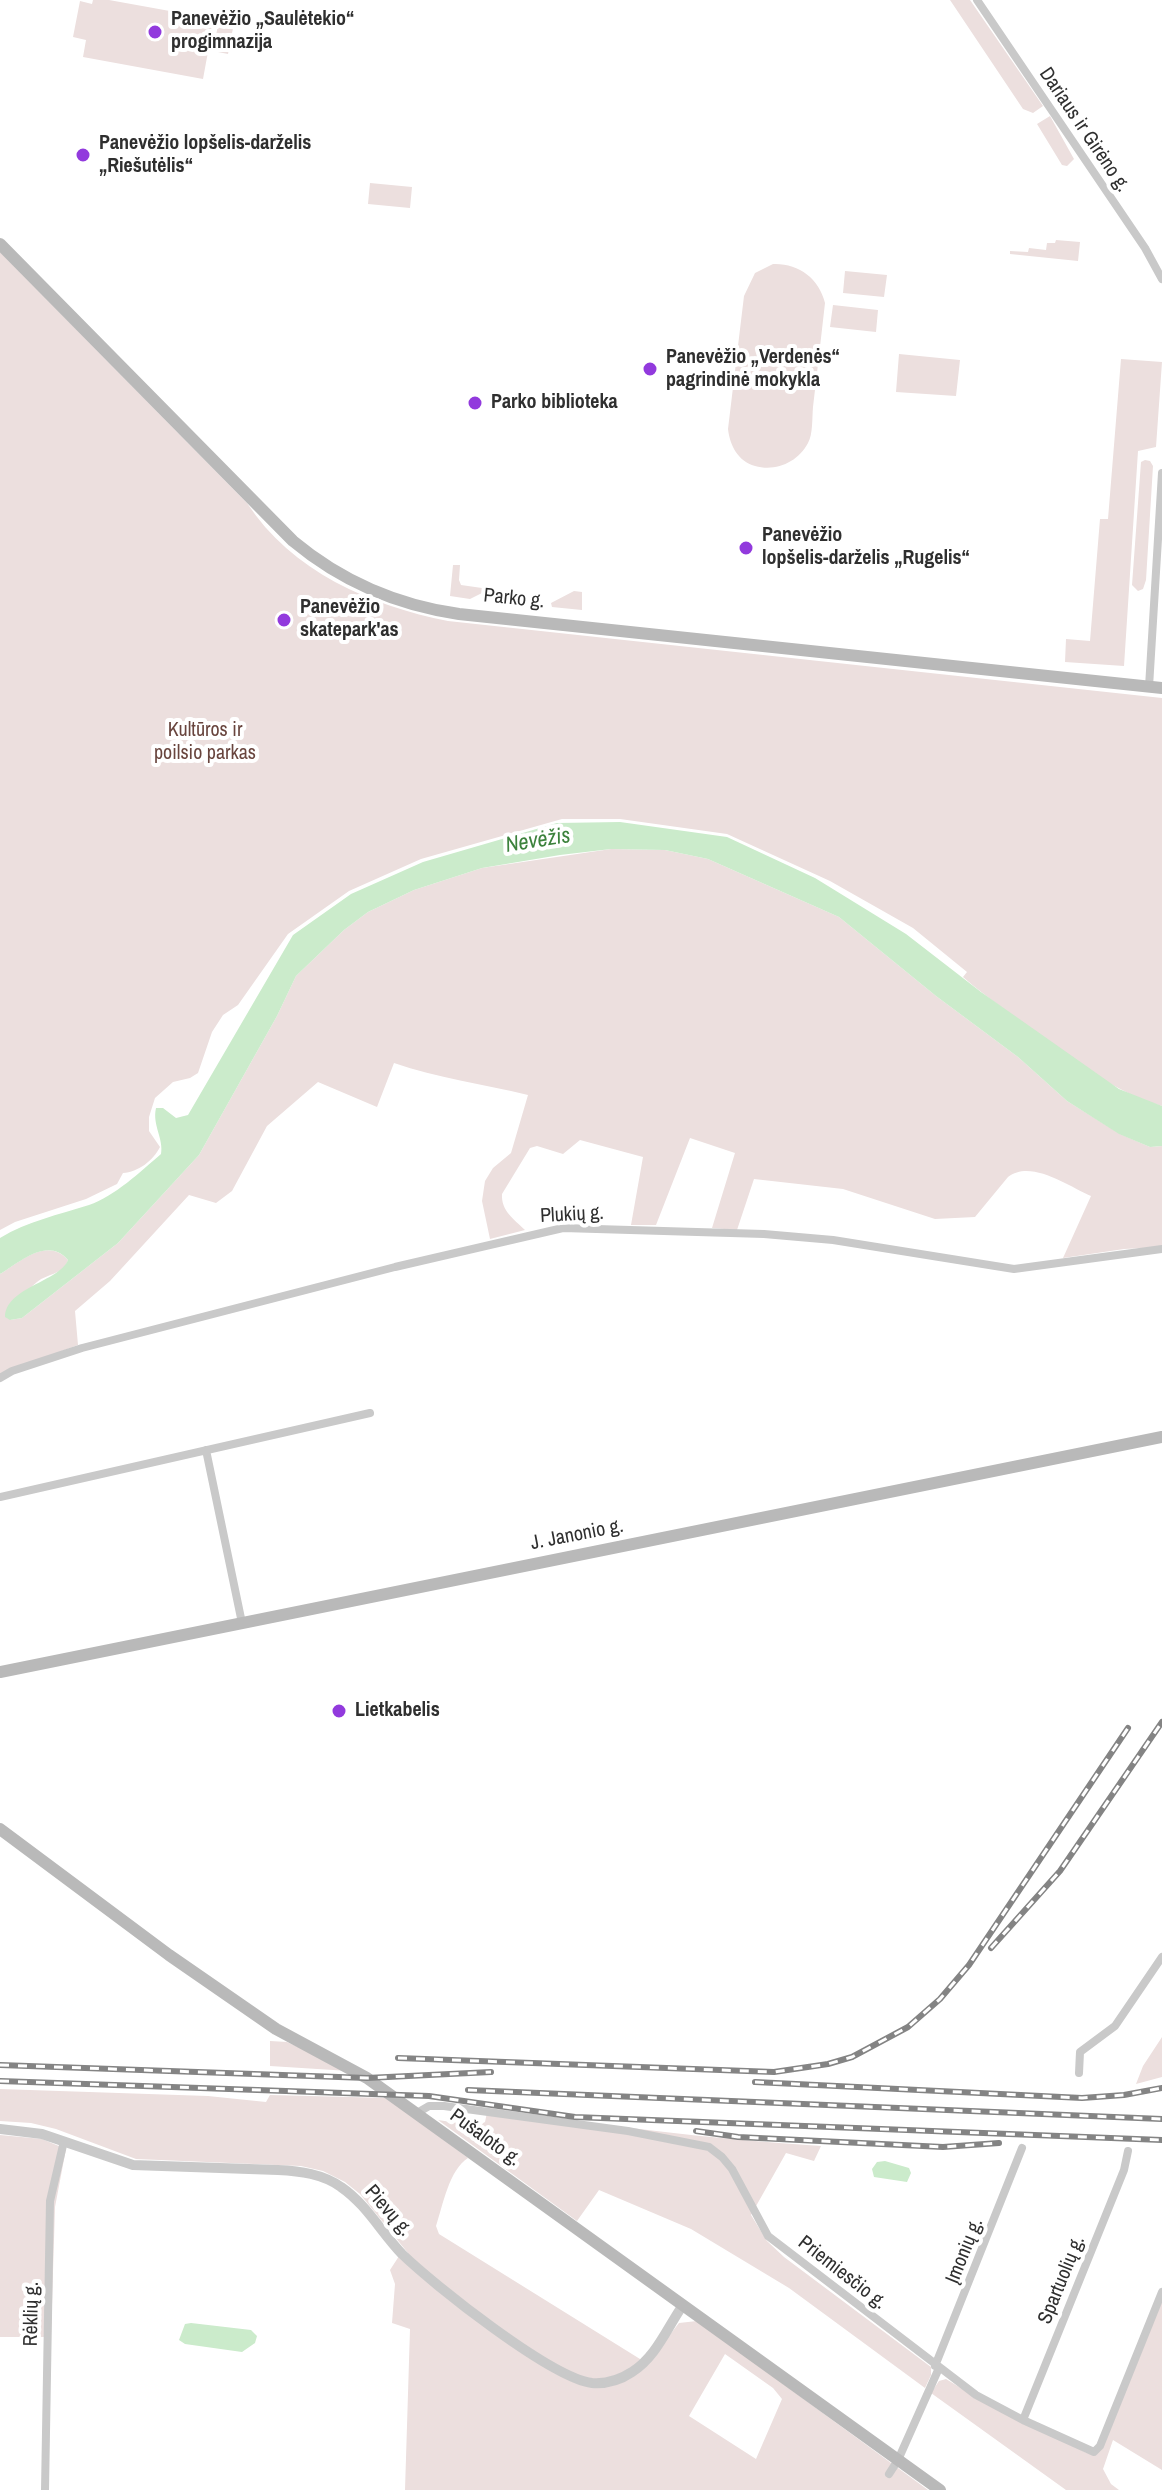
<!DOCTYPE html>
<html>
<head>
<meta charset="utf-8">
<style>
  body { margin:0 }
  canvas { display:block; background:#fff }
</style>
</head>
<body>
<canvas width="1162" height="2490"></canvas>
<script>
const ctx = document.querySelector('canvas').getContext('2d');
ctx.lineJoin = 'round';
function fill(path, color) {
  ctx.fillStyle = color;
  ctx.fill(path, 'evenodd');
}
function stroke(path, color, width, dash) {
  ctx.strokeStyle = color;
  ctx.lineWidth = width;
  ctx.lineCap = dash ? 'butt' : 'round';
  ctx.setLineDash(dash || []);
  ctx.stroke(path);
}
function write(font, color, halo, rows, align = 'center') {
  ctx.font = font + ' "Archivo Narrow",sans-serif';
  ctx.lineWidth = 8;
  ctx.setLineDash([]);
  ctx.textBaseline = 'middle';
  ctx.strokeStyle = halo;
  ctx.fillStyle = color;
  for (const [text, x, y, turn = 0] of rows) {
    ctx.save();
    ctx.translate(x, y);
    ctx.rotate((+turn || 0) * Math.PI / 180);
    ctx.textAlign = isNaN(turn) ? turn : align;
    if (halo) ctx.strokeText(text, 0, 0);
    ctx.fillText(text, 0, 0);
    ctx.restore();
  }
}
const green = new Path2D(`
  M93,0H109L214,19L203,79L83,57L86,40L73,37L80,1L92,4Z
  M950,0H970L1043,106L1033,113L1023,109Z
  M218,25L233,28L228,54L213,51Z
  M1050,116L1074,159L1067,166L1062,165L1037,124Z
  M370,183L412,187L410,208L368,204Z
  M1056,240L1080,242L1078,261L1010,254V251L1028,252L1029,248L1046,250L1047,243H1055Z
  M0,252L247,503C291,571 371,606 448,621L1162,698V1106C1116,1093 1077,1062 1038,1034C1013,1015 987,998 963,977L967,972L913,928L830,881L727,834L620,819H562L421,859L349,891L288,934L238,1005L223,1015L212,1032L198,1073L190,1078L173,1082L155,1098L149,1117V1131L160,1147C153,1161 138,1172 123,1173L117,1184L86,1199L15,1222L0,1230Z
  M773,264C798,263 819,278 825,303C821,338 817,373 813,407C812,418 813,434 808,443C798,462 776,472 755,466C738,461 730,446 728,429L744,296L755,273Z
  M845,271L887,275L884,297L843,293Z
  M833,305L878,310L876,332L830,327Z
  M899,354L960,360L956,396L896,392Z
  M1121,359L1162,362L1156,447L1138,451L1124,666L1065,662L1066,639L1090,641L1100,519H1108Z
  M1145,460L1150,461L1153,466L1146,580L1143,589L1138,591L1132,585L1141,462Z
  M453,565H460L459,580L461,585L482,588V593L470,599L450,596Z
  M574,591L582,592V610L552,607L551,603Z
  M611,849L665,850L708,859L839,917L936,996L1018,1057L1067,1101L1120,1134L1150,1147L1162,1146V1247L1124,1249L1063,1258L1091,1196C1068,1186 1031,1159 1008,1177L975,1217L935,1219L843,1189L754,1179L737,1230L712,1228L735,1153L690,1138L656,1225H631L643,1157L580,1140L563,1154L537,1146L530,1148L502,1194C501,1211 514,1219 525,1230L490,1239L482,1201L485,1181L493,1168L511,1153L528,1095C483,1084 437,1078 394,1063L377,1107L318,1082L267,1126L232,1191L216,1203L189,1195L110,1281L75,1311L78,1345L0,1374V1274C20,1262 47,1236 68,1260C63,1275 48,1273 37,1282C26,1290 18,1308 10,1320L22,1318L118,1243L199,1155L277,1016L296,976L344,930L368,912L414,890L482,868Z
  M1162,2037V2077L1136,2084L1143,2066Z
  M270,2041L287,2042L349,2071L270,2066Z
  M0,2089L208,2096L266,2102L270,2095L389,2098L468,2158C449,2170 443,2205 436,2226L439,2234L640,2359L645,2367L679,2323L697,2321L928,2490H405L410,2329L392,2323L395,2284L390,2270L401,2253H408L360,2194L345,2182L323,2171L301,2166L136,2159L56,2129L31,2123L0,2121ZM725,2354L773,2388L782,2399L756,2459L689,2416Z
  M488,2108C599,2125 709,2139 821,2146L814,2161L786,2153L751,2215L767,2241L784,2257L931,2367V2375L925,2388L789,2288L691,2229L599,2190L577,2221L438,2120L478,2126L485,2122Z
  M0,2135L42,2139L66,2149L55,2207L51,2337H0Z
  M1158,2302L1162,2303V2470L1113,2440L1103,2469L1111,2484L1119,2490H1066L931,2393L939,2381L946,2379L992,2407L1087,2453L1096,2454Z`);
const water = new Path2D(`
  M620,822L727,837L815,878L906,934L981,992L1119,1089L1162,1106V1146L1150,1147L1119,1134L1067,1101L1018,1057L936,996L839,917L708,859L665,850L611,849L560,855L482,868L414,890L368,912L344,930L296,976L277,1016L199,1155L118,1243L22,1318L10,1320L5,1317C6,1287 59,1282 68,1260C48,1236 20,1262 0,1274V1238C28,1221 58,1215 89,1205C115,1196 140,1172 161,1154C164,1139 152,1125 156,1108H163L176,1118L188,1115L293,935L351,894L423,862L557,823Z
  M885,2161L909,2168L911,2173L907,2182L874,2177L872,2169L877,2162Z
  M191,2323L251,2330L257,2336L255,2343L242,2352L185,2344L179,2340L185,2324Z`);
const minor = new Path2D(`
  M977,0L1145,248L1162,279
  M1149,687L1162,473
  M0,1378L12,1371L82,1348L395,1267L563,1228L764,1234L833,1240L1014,1269L1162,1249
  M206,1450L242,1623
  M0,1497L370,1413
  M1079,2073L1080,2052L1115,2026L1162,1957
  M417,2113L429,2106H444L628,2131L709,2147L722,2157L732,2169L768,2236L976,2395L1023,2420L1094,2452L1100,2446L1162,2292
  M935,2366L1022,2148
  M1023,2420L1124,2170L1128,2151
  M889,2474L898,2460L939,2368
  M45,2490L50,2201L64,2141`);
const tertiary = new Path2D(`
  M0,2129L42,2134L133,2165L278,2170C300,2171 323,2174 341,2187C366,2204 381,2232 402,2254C434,2285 551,2378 592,2383C606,2384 620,2380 632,2372C656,2357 667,2328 683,2305`);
const secondary = new Path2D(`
  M0,244L293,541C341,581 396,605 459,614L1162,688
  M0,1672L1162,1437
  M0,1829L169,1955L276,2029L367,2078L940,2490`);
const rail = new Path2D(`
  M991,1948L1060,1871L1162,1722
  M398,2058L774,2072L828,2064L852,2057L908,2027L940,1999L969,1965L1128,1728
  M0,2065L367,2078L491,2072
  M0,2081L429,2096L575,2117L1162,2140
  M755,2082L1082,2098L1124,2095L1162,2088
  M468,2090L1162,2119
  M696,2131L738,2137L943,2147L999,2143`);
const markers = [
  [155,32,8,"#923add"],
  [83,155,8,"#923add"],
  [650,369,8,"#923add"],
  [475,403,8,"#923add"],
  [746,548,8,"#923add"],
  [284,620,8,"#923add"],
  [339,1711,8,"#923add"]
];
const poiNames = [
  ["Panevėžio „Saulėtekio“",171,20],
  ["progimnazija",171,43],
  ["Panevėžio lopšelis-darželis",99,144],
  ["„Riešutėlis“",99,167],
  ["Panevėžio „Verdenės“",666,358],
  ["pagrindinė mokykla",666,381],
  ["Parko biblioteka",491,403],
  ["Panevėžio",762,536],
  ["lopšelis-darželis „Rugelis“",762,559],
  ["Panevėžio",300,608],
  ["skatepark'as",300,631],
  ["Lietkabelis",355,1711]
];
const streetNames = [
  ["Dariaus ir Girėno g.",1084,130,56],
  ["Parko g.",514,599,6],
  ["Plukių g.",572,1215,-3],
  ["J. Janonio g.",577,1535,-11],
  ["Pušaloto g.",485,2138,36],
  ["Pievų g.",388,2211,49],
  ["Įmonių g.",965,2251,-68],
  ["Priemiesčio g.",842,2273,38],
  ["Spartuolių g.",1062,2280,-68],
  ["Rėklių g.",32,2314,-89]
];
const parkNames = [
  ["Kultūros ir",205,731],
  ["poilsio parkas",205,754]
];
const waterNames = [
  ["Nevėžis",538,841,-9]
];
fill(green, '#ecdfde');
fill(water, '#cbebcb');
stroke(minor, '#c9c9c9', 8);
stroke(tertiary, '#c9c9c9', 10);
stroke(secondary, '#b9b9b9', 12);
stroke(rail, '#848484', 6);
stroke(rail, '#fff', 3, [9]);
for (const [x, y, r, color] of markers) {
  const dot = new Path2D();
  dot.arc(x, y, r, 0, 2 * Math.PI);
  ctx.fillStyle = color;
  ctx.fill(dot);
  stroke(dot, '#fff', 3);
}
write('bold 20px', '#2f2f2f', '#fff', poiNames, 'left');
write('20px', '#2f2f2f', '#fff', streetNames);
write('20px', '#69453e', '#fff', parkNames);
write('italic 22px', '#3c823c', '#fff', waterNames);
</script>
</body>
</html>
